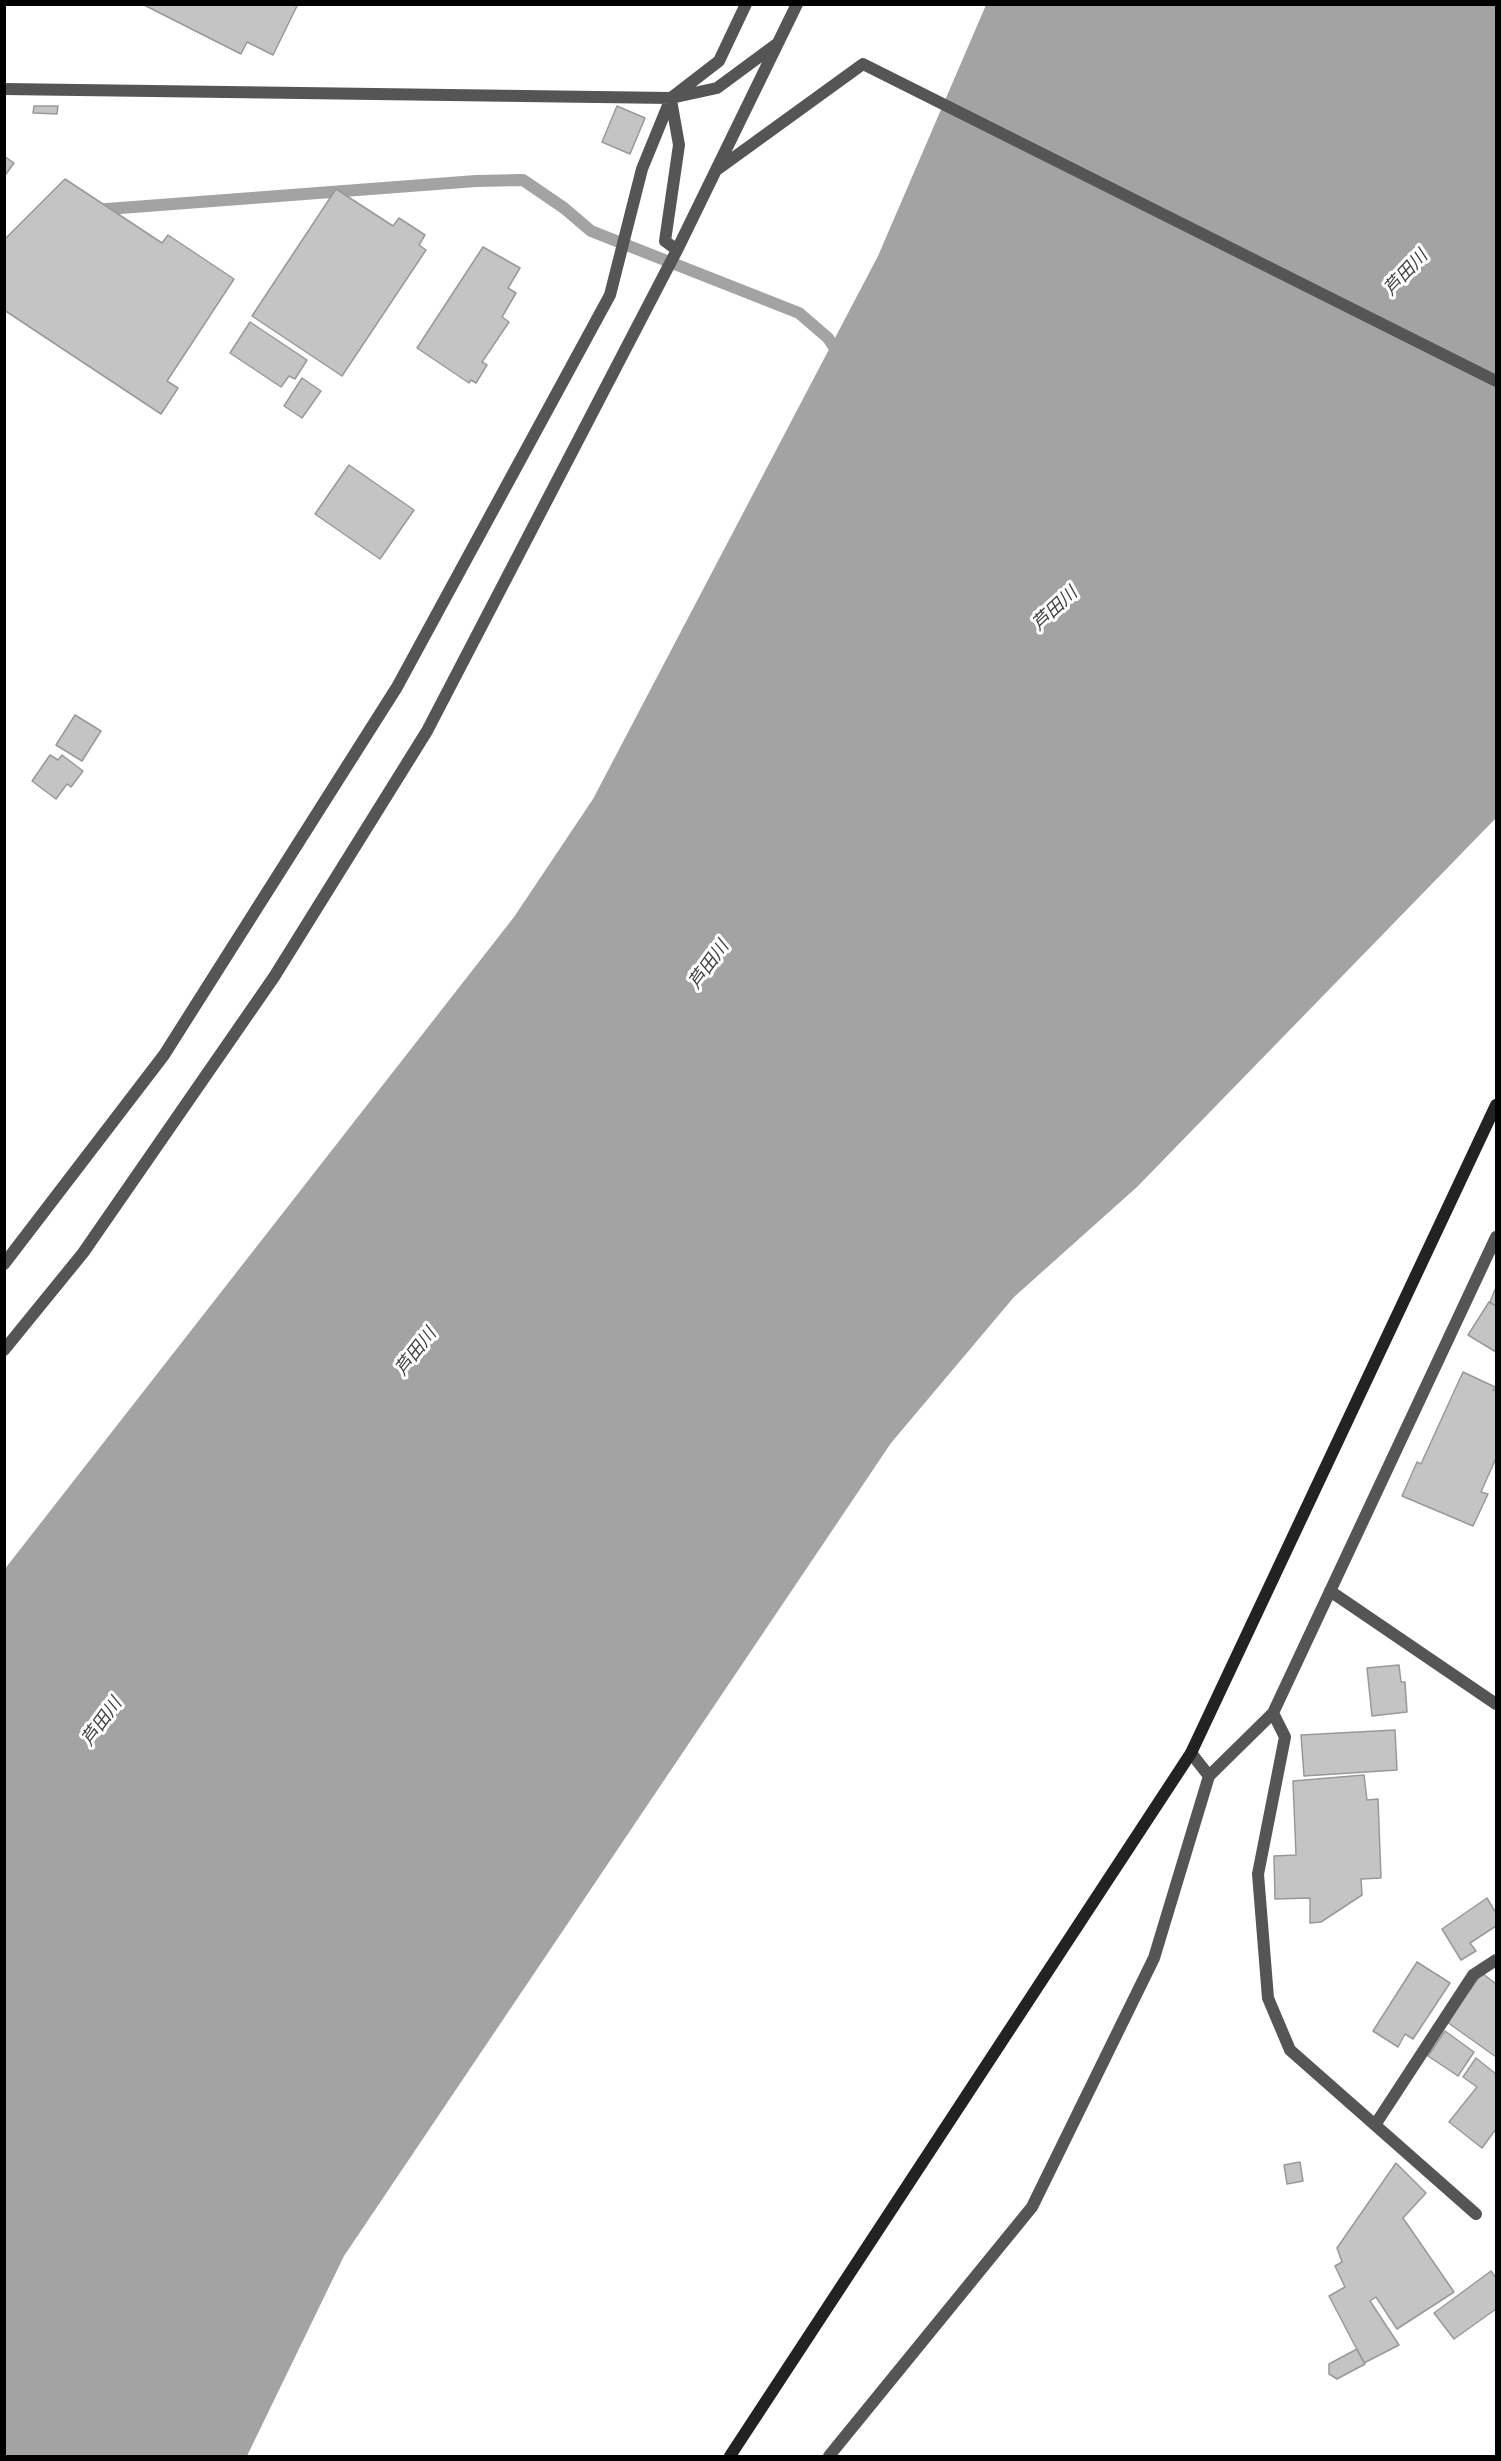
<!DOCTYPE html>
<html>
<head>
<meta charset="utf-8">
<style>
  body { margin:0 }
  #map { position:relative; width:1501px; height:2461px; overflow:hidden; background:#fff; font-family:"PT Sans",sans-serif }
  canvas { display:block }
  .frame { position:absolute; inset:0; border:6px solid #000; pointer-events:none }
</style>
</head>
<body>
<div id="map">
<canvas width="1501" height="2461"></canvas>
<div class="frame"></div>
</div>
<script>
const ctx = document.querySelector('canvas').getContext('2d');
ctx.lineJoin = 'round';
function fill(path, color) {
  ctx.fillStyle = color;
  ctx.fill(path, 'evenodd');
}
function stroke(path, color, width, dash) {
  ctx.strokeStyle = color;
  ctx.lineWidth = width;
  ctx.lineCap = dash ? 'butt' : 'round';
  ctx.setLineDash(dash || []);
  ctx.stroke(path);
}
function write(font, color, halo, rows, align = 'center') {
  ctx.font = font + ' "PT Sans","Noto Sans JP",sans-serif';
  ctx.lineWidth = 6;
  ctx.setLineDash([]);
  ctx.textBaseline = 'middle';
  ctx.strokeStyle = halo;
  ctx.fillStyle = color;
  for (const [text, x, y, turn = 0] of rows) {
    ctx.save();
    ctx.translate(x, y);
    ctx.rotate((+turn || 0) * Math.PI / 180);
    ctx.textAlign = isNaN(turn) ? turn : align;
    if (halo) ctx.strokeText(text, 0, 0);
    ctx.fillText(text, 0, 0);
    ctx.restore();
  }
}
const water = new Path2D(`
  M986,5H1496V818L1137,1187L1014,1297L891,1443L344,2256L247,2456H5L4,1570L514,917L593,799L878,256Z`);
const stream = new Path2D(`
  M94,210L476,181L523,180L564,208L591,231L799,313L828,338L840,356`);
const building = new Path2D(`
  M142,4H295L297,6L273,55L247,42L241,54Z
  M34,106H58L57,114L33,113Z
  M617,106L645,118L630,154L602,142Z
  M4,156L14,163L6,174L4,173Z
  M65,179L162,243L168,235L234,279L167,381L178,388L161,414L4,310V240Z
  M336,189L393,226L399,218L425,235L419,245L426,250L342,376L252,316Z
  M483,247L520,268L508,288L516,293L502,317L509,322L482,362L487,365L476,383L471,380L469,383L417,348Z
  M250,322L307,360L295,379L289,376L281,387L230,353Z
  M302,378L321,391L302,418L284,406Z
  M349,465L414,510L380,559L315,514Z
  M75,715L101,731L82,761L56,745Z
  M50,755L58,760L62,755L83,771L71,787L67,784L56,799L32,781Z
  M1496,1287V1306L1490,1302Z
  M1489,1302L1496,1306V1352L1468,1335Z
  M1463,1372L1495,1387L1493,1390L1496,1391V1458L1481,1492L1488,1494L1473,1526L1402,1496L1417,1462L1421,1464Z
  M1399,1665L1401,1682H1405L1407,1712L1372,1716L1367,1668Z
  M1395,1730L1397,1770L1304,1776L1301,1735Z
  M1364,1775L1367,1800L1378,1799L1381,1878L1361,1879L1362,1895L1321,1922L1310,1923V1898L1275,1899L1274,1856L1296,1855L1293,1781Z
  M1487,1898L1496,1913V1926L1470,1943L1476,1951L1461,1960L1442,1929Z
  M1417,1962L1450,1983L1413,2039L1405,2034L1398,2047L1373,2031Z
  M1482,1973L1496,1984V2057L1447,2022Z
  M1445,2031L1474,2052L1458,2076L1428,2056Z
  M1476,2058L1496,2074V2129L1482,2148L1449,2122L1477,2087L1463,2077Z
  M1300,2162L1303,2181L1287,2184L1284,2165Z
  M1396,2163L1426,2193L1403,2218L1454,2292L1397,2329L1376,2297L1370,2301L1399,2345L1364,2363L1329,2296L1345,2287L1335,2266L1342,2262L1337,2248Z
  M1491,2271L1496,2278V2309L1454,2339L1434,2313Z
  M1357,2349L1365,2364L1337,2379L1329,2374V2364Z`);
const street = new Path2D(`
  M4,89L671,98L717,88L778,43
  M671,100L679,145L665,241L677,250
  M718,169L863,64L1496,381
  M4,1264L164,1055L397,687L610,295L642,169L671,98L719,61L746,4
  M4,1350L83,1253L274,977L427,731L677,250L797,4
  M1330,1591L1496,1704
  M1273,1713L1285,1737L1258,1874L1268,1998L1290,2050L1476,2214
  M1209,1776L1273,1713L1496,1237
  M1375,2125L1473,1975L1496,1960
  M829,2456L1032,2207L1154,1958L1209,1776L1191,1753`);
const secondary = new Path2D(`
  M730,2456L1191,1753L1496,1105`);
const waterNames = [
  ["芦田川",1406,273,-47],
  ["芦田川",1055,609,-43],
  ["芦田川",709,965,-54],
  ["芦田川",416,1352,-52],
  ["芦田川",102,1722,-54]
];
fill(water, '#a3a3a3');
stroke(stream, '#a3a3a3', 12);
fill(building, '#c4c4c4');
stroke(building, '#999', 1.5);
stroke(street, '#555', 12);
stroke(secondary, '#222', 12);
write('italic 18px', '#444', '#fff', waterNames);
</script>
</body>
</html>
